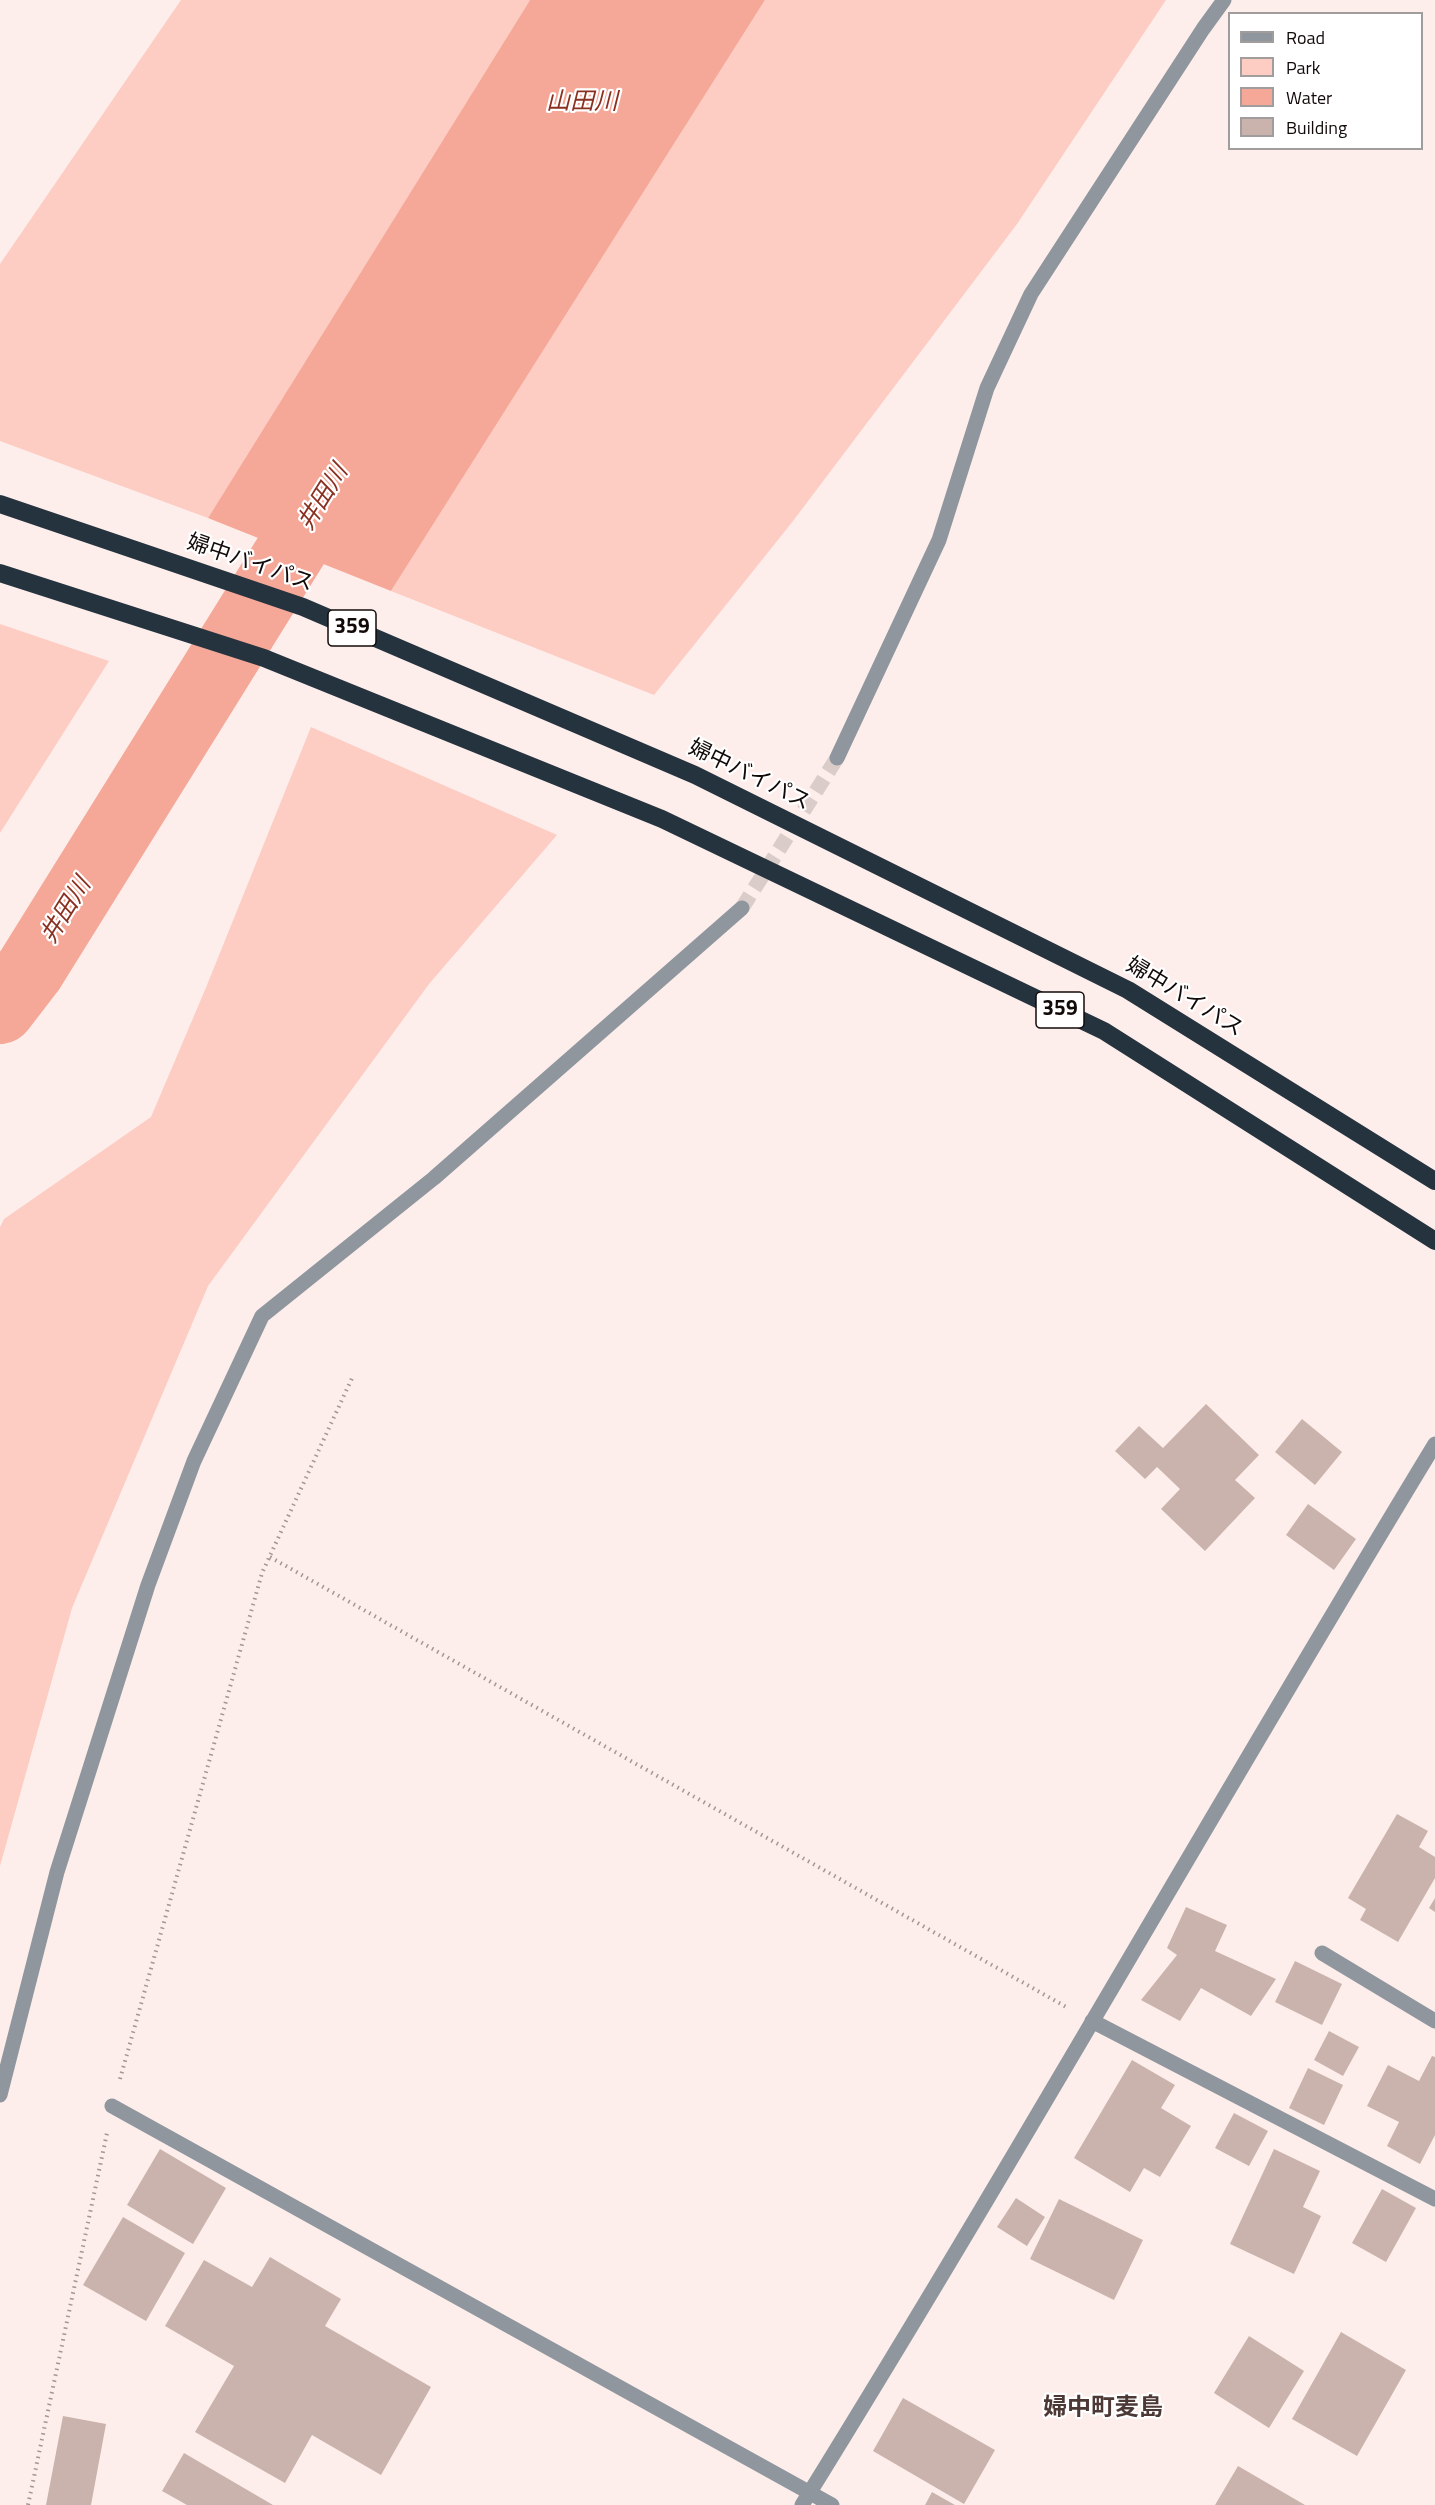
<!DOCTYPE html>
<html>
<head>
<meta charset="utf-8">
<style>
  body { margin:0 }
  #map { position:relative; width:1435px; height:2505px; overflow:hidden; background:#fdeeeb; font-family:"Titillium Web",sans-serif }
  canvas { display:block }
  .legend { position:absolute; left:1228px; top:12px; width:195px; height:138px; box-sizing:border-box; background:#fff; border:2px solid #a09d9c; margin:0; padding:8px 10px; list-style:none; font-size:18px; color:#120a08 }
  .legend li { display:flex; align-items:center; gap:12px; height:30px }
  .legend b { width:30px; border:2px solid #a09d9c }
</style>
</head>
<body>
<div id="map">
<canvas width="1435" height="2505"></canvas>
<ul class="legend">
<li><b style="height:8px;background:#8f969d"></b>Road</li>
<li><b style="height:16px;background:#fdccc2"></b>Park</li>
<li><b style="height:16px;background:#f6a898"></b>Water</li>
<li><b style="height:16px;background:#cbb3ad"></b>Building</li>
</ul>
</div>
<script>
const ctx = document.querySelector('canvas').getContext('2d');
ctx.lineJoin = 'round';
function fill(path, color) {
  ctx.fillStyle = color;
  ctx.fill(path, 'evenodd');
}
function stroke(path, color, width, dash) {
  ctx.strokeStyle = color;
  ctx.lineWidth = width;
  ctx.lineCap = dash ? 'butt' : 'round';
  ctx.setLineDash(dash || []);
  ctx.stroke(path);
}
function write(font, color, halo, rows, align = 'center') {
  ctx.font = font + ' "Titillium Web","Noto Sans JP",sans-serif';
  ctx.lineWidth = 4.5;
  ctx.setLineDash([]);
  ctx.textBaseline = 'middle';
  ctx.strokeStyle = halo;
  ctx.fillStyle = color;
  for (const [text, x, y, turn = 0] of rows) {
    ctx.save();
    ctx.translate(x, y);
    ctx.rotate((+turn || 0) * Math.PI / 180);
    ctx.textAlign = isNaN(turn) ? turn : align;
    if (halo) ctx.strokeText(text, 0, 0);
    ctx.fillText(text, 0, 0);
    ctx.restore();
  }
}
const green = new Path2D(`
  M181,0H530L208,518L0,441V264Z
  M765,0H1166L1017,224L793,521L654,695L391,591Z
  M0,624L109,661L0,833Z
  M311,727L557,835L429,984L208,1286L72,1608L0,1866V1227L4,1219L151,1117L205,990Z`);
const water = new Path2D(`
  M530,0H765L391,591L208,518Z`);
const river = new Path2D(`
  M0,1009L30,970L343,467`);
const building = new Path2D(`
  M1206,1404L1259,1455L1235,1480L1255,1498L1205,1551L1161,1509L1180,1489L1157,1467L1145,1479L1115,1451L1139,1426L1163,1448Z
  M1302,1419L1342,1452L1315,1485L1275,1452Z
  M1308,1504L1356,1539L1334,1570L1286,1535Z
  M1397,1814L1428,1831L1419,1847L1435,1857V1878L1398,1942L1360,1920L1366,1909L1348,1898Z
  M1435,1898V1912L1429,1908Z
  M1186,1907L1227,1925L1215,1951L1276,1979L1251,2016L1201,1988L1180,2021L1141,2000L1177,1955L1167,1948Z
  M1295,1961L1342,1984L1322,2025L1275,2002Z
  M1329,2031L1359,2047L1343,2076L1314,2060Z
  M1432,2056L1435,2057V2135L1420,2164L1387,2146L1399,2122L1367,2106L1388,2065L1419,2081Z
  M1132,2060L1175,2085L1161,2108L1191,2126L1160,2177L1144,2168L1130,2192L1074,2158Z
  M1308,2068L1343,2085L1324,2125L1289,2108Z
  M1234,2113L1268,2131L1249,2166L1215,2148Z
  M160,2149L226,2188L193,2244L127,2205Z
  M1274,2149L1320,2171L1303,2207L1321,2216L1294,2274L1230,2244Z
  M1382,2189L1416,2208L1386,2262L1352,2243Z
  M1016,2198L1045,2217L1027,2246L997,2227Z
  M1059,2199L1143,2240L1114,2300L1030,2259Z
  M123,2217L185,2253L146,2321L83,2285Z
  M270,2257L341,2299L325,2326L431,2387L381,2475L312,2435L285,2483L195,2432L234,2366L165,2326L204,2260L252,2287Z
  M1341,2332L1406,2370L1357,2456L1292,2419Z
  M1249,2336L1304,2371L1269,2428L1214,2393Z
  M903,2398L995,2450L964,2504L873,2451Z
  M63,2416L106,2424L91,2505H46Z
  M184,2453L273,2505H187L162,2491Z
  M1238,2466L1305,2505H1215Z
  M932,2492L955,2505H925Z`);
const minorTunnel = new Path2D(`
  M742,908L837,758`);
const path = new Path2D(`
  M270,1557L1068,2008
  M120,2079L262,1573L353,1376
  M28,2505L107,2133`);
const minor = new Path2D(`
  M837,758L939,540L987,388L1031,294L1203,29L1224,0
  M1322,1953L1435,2021
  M1092,2021L1435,2199
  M0,2095L57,1872L148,1585L194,1461L262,1316L434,1178L742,908
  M112,2106L832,2505
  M802,2505C1019,2155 1221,1796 1435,1444`);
const highway = new Path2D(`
  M0,504L303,607L695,775L1128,990L1435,1181
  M0,573L264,658L662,819L1104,1031L1435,1241`);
const shields = [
  [352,628,48],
  [1060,1010,48]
];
const shieldNames = [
  ["359",352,628],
  ["359",1060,1010]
];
const streetNames = [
  ["婦中バイパス",250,564,19],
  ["婦中バイパス",749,776,26],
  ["婦中バイパス",1184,998,31]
];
const waterNames = [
  ["山田川",582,103],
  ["井田川",324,498,-58],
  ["井田川",67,911,-58]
];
const neighbourhoodNames = [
  ["婦中町麦島",1103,2409]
];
fill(green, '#fdccc2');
fill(water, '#f6a898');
stroke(river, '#f6a898', 70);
fill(building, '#cbb3ad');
stroke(minorTunnel, '#daccc9', 15, [15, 8]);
stroke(path, '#a39694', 4, [1.5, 4.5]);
stroke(minor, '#8f969d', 15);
stroke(highway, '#25333f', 18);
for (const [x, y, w] of shields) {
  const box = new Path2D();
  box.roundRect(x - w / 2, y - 18, w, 36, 4.5);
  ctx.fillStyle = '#fff';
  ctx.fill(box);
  stroke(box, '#120a08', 1.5);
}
write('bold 21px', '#120a08', null, shieldNames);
write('22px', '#120a08', '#fff', streetNames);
write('italic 24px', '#8a3021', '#fff', waterNames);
write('bold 24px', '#4c3834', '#fff', neighbourhoodNames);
</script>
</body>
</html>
